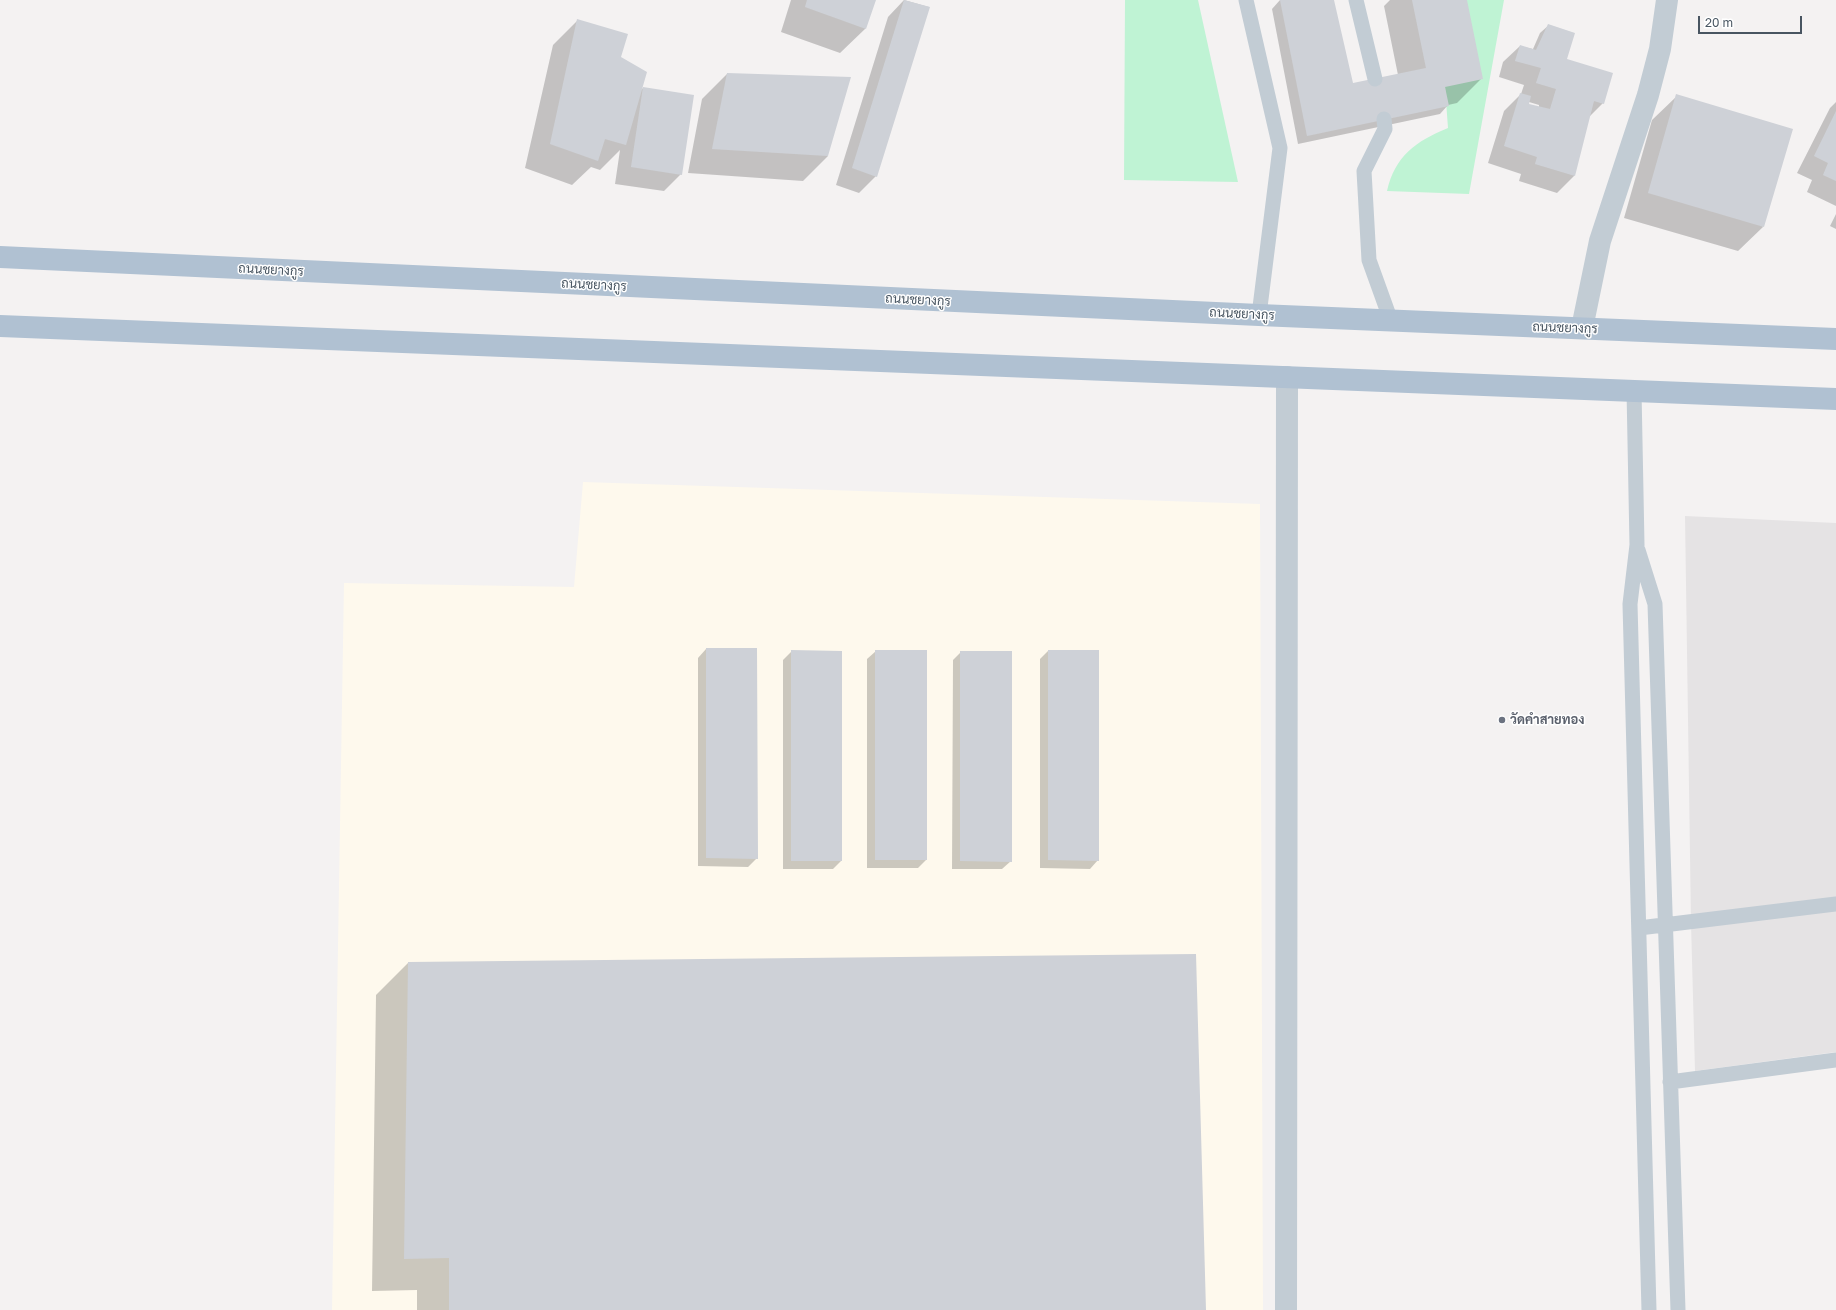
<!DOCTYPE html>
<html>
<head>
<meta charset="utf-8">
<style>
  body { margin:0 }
  #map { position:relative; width:1836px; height:1310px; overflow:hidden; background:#f4f2f2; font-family:"Golos Text",sans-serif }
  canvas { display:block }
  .scale { position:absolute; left:1698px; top:16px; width:104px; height:18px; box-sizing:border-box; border:2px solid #485561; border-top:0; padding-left:5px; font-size:12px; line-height:14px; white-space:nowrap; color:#485561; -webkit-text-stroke:3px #fff; paint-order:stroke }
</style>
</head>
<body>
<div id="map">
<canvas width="1836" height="1310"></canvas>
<div class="scale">20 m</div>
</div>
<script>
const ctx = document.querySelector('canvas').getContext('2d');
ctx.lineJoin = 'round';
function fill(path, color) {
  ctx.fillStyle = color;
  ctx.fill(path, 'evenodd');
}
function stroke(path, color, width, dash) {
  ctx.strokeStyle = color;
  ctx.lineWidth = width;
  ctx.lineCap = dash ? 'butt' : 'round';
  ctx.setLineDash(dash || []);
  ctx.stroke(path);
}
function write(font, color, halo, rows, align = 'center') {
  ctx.font = font + ' "Golos Text",Sarabun,sans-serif';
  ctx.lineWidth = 3;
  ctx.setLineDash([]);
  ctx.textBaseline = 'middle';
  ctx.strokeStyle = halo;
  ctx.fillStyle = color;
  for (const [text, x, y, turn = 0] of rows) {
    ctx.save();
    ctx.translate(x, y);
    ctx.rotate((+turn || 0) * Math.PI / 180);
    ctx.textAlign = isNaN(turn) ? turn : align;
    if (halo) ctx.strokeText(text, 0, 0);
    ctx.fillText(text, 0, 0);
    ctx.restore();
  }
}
const commercial = new Path2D(`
  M583,482L1260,504L1263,1310H332L344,583L574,587Z`);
const education = new Path2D(`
  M1685,516L1836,523V1052L1695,1071L1691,923Z`);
const green = new Path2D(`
  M1125,0H1198L1238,182L1124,180Z
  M1467,0H1504L1469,194L1387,191C1395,156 1416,141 1448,128L1445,87Z`);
const shadow = new Path2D(`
  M791,0H875L865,29L840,53L781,32Z
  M904,0L929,7L876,176L859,193L836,185L888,17Z
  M1280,0H1333L1352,84L1398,75L1384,6L1390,0H1466L1482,78L1457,103L1448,105L1440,114L1298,144L1272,9Z
  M578,20L620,58L640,91L643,88L681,174L664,191L615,184L620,150L600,170L591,167L572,185L525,168L553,45Z
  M1549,25L1566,60L1603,103L1589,117L1574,176L1557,193L1519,181L1521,174L1488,163L1504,111L1521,94L1524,85L1499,77L1503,62L1520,46L1533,49L1540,33ZM1529,102L1539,105V107L1528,105Z
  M727,74L828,156L803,181L688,173L702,99Z
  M1677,96L1763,227L1738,251L1624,218L1652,120Z
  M1836,102V206L1807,192L1812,180L1797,173L1830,108Z
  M1836,214V229L1830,226Z
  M706,649L757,858L748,867L698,866V658Z
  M876,651L926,860L918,868H867V659Z
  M1048,651H1098V860L1090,869L1040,868V659Z
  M791,652L841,861L833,869H783V660Z
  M961,652L1011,861L1002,869H952L953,660Z
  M408,963L1205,1310H417V1290L372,1291L376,995Z`);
const building = new Path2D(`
  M807,0H876L866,29L805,7Z
  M904,0L930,7L877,177L852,168Z
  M1280,0H1334L1353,83L1426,68L1412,0H1467L1483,79L1445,87L1449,106L1307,136Z
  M577,19L628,34L621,57L647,72L626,145L605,139L598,161L550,144Z
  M1548,24L1575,33L1567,59L1613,73L1604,104L1594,101L1575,176L1535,164L1537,157L1504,146L1520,93L1531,96L1529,104L1550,109L1556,89L1536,83L1541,68L1515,61L1520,45L1536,50Z
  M727,73L851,77L828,156L712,149Z
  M643,87L694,95L682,175L631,167Z
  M1676,94L1793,129L1764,227L1648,193Z
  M1836,111V181L1823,175L1828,163L1814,156Z
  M706,648H757L758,859L706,858Z
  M791,650L842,651V861H791Z
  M875,650H927V860H875Z
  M1048,650H1099V861L1048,860Z
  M960,651H1012V862L960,861Z
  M1196,954L1206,1310H449V1258L404,1259L408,962Z`);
const service = new Path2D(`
  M1246,0L1280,148L1259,315
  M1356,0L1375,79
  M1384,119L1385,129L1364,171L1369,260L1391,321
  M1634,390L1637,545L1630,604L1649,1310
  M1638,550L1655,604L1678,1310
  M1639,928L1836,904
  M1670,1082L1836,1060`);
const minor = new Path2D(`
  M1582,328L1600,241L1648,95L1660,49L1667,0
  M1286,1310L1287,377`);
const primary = new Path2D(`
  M0,257L1259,315L1836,339
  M0,326L1836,399`);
const markers = [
  [1502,720,4,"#6b7280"]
];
const streetNames = [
  ["ถนนชยางกูร",271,270,3],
  ["ถนนชยางกูร",594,285,3],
  ["ถนนชยางกูร",918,300,3],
  ["ถนนชยางกูร",1242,314,3],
  ["ถนนชยางกูร",1565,328,2]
];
const worshipNames = [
  ["วัดคำสายทอง",1510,720]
];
fill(commercial, '#fef9ed');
fill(education, '#e5e3e4');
fill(green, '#bff3d4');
fill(shadow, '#0003');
fill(building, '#ced1d7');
stroke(service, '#c2ccd4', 15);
stroke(minor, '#c2ccd4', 22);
stroke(primary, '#b0c1d2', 22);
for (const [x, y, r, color] of markers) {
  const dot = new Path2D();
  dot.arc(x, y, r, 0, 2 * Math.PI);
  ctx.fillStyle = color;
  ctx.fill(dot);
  stroke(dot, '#fff', 1.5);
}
write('13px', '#485561', '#fff', streetNames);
write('bold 13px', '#5b616d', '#fff', worshipNames, 'left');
</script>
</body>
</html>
